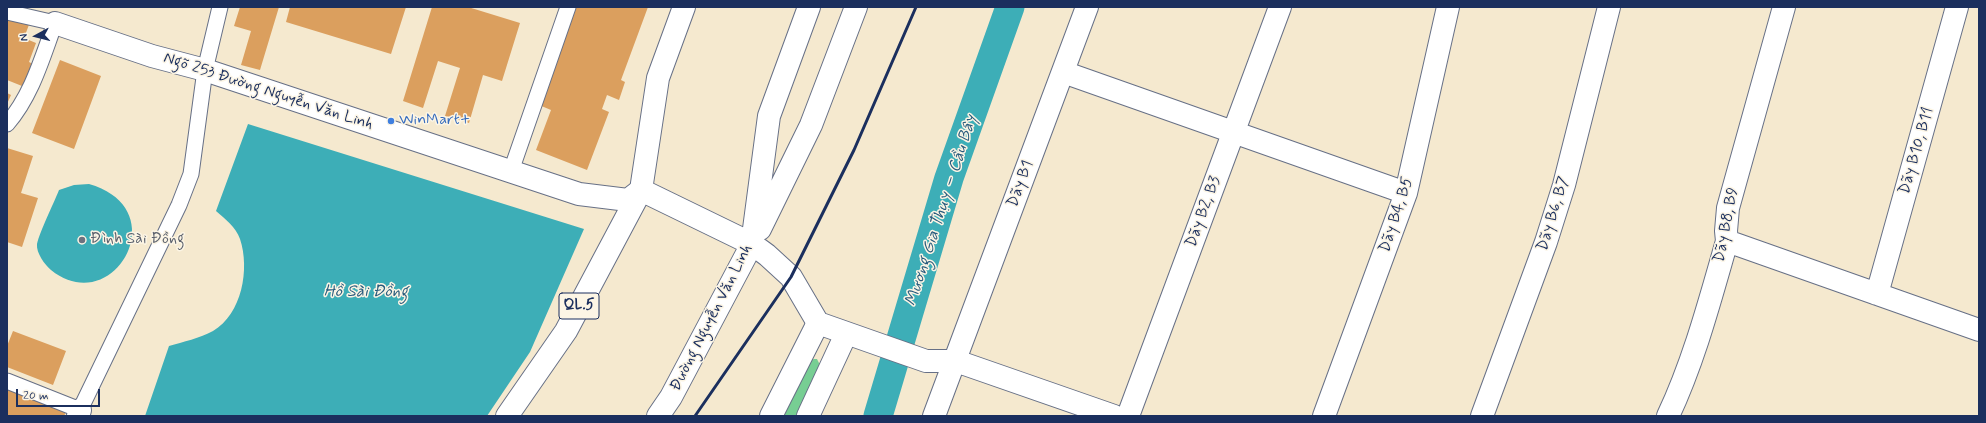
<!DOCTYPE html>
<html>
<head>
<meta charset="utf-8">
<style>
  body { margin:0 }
  #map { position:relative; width:1986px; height:423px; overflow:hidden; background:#f5e9cf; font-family:Mynerve,sans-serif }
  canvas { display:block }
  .frame { position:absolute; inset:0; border:8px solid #1b2f5e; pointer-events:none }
  .north { position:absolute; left:16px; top:16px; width:40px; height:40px; -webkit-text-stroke:3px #fcf5e5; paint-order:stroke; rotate:263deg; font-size:11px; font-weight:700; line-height:16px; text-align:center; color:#1b2f5e }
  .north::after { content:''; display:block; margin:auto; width:14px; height:18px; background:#1b2f5e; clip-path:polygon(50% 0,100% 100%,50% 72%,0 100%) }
  .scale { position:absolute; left:16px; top:389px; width:84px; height:18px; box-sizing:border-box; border:2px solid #1b2f5e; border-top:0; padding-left:5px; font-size:12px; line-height:14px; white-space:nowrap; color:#1b2f5e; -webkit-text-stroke:3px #fcf5e5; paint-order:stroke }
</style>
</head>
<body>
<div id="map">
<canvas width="1986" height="423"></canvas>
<div class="frame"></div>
<div class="north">N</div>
<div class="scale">20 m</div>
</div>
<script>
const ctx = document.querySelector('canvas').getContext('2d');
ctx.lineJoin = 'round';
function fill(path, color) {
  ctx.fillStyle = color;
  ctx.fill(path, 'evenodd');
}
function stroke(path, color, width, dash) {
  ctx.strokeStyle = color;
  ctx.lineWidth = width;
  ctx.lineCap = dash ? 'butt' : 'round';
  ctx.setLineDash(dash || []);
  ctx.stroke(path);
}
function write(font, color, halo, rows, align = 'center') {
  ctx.font = font + ' Mynerve,sans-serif';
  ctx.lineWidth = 3;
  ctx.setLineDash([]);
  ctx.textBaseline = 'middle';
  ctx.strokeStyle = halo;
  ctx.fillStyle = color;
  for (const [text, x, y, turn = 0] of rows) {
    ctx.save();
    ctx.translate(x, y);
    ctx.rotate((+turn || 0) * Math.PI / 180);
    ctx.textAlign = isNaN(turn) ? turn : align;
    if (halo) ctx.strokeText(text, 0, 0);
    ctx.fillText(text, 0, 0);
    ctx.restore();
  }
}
const green = new Path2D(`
  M814,359H817L820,365L796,416H783L811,360Z`);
const water = new Path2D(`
  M248,124L584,229L530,352L487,416H145L169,346C183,342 200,338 213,331C242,314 250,269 240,239C236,227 225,219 216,211Z
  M89,184C177,209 113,320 51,270C45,265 36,253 37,244C40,231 53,205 59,190L74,185Z`);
const canal = new Path2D(`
  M878,416L949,178L1010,7`);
const building = new Path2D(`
  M240,7H279L260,70L241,65L251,31L234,26Z
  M290,7H406L391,54L286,22Z
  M432,7H468L520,23L502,81L483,75L469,123L445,116L460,68L438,61L423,108L403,101Z
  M576,7H648L621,80L625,82L619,100L607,95L602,109L609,112L587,170L536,150L551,110L539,105Z
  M7,14L30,22L24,38L36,43L29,62L35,65L27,88L7,80Z
  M60,60L101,76L74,149L32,133Z
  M7,93L11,95L7,104Z
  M7,148L33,156L21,193L38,198L22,247L7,242Z
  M13,331L66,351L53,385L7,367V346Z
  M7,382L67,410L64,416H7Z`);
const service = new Path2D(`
  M7,12L55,23C42,58 32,95 7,124
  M511,171L568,7
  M7,381L80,410L179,205L191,174L205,70L220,7`);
const minor = new Path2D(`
  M55,23L152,56L205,70L579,194L628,200L641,190
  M1063,72L1406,193
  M1727,241L1979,330
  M752,244L767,255L791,277L818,323L926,361H956L1114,416
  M1877,294L1957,7
  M78,416L80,410
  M934,416L1087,7
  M1128,416L1280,7
  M1324,416L1406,193L1448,7
  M1482,416L1546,242L1564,185L1609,7
  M1668,416C1694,361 1710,300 1727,241L1726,231L1728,208L1784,7`);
const tertiary = new Path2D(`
  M771,416L818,323
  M808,416L846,334`);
const trunk = new Path2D(`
  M641,190L752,244
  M760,229L811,125L856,7
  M507,416L566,331L641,190L658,78L684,7
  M658,416L671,397L752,244L769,116L809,7`);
const rail = new Path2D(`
  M695,416L791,277L854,150L916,7`);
const markers = [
  [391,121,4,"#3f7fe0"],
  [82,240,4,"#6b7280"]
];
const shields = [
  [579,306,40]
];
const shieldNames = [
  ["QL.5",579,306]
];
const streetNames = [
  ["Ngõ 253 Đường Nguyễn Văn Linh",268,92,18],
  ["Dãy B10, B11",1917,151,-74],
  ["Dãy B1",1021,184,-70],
  ["Dãy B2, B3",1204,212,-70],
  ["Dãy B6, B7",1554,214,-73],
  ["Dãy B4, B5",1397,215,-72],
  ["Dãy B8, B9",1727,225,-79],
  ["Đường Nguyễn Văn Linh",712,318,-63]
];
const shopNames = [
  ["WinMart+",399,121]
];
const worshipNames = [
  ["Đình Sài Đồng",90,240]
];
const waterNames = [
  ["Mương Gia Thụy – Cầu Bây",942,211,-72],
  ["Hồ Sài Đồng",366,292]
];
fill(green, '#77ce93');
fill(water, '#3daeb7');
stroke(canal, '#3daeb7', 29);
fill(building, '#db9f5e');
stroke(service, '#677086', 17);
stroke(minor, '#677086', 24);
stroke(tertiary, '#677086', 24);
stroke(trunk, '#677086', 24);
stroke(service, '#fff', 15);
stroke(minor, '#fff', 22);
stroke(tertiary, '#fff', 22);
stroke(trunk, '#fff', 22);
stroke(rail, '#1b2f5e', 3);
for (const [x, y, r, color] of markers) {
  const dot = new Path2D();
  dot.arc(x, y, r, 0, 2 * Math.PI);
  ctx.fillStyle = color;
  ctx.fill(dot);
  stroke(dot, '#fcf5e5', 1.5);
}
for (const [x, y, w] of shields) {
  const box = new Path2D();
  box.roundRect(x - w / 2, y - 13, w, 26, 3);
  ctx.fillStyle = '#fcf5e5';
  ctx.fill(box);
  stroke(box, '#1b2f5e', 1);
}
write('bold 15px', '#1b2f5e', null, shieldNames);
write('16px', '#1b2f5e', '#fcf5e5', streetNames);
write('16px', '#366cbe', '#fcf5e5', shopNames, 'left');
write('16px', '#5b616d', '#fcf5e5', worshipNames, 'left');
write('italic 17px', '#275b7d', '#fcf5e5', waterNames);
</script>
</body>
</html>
